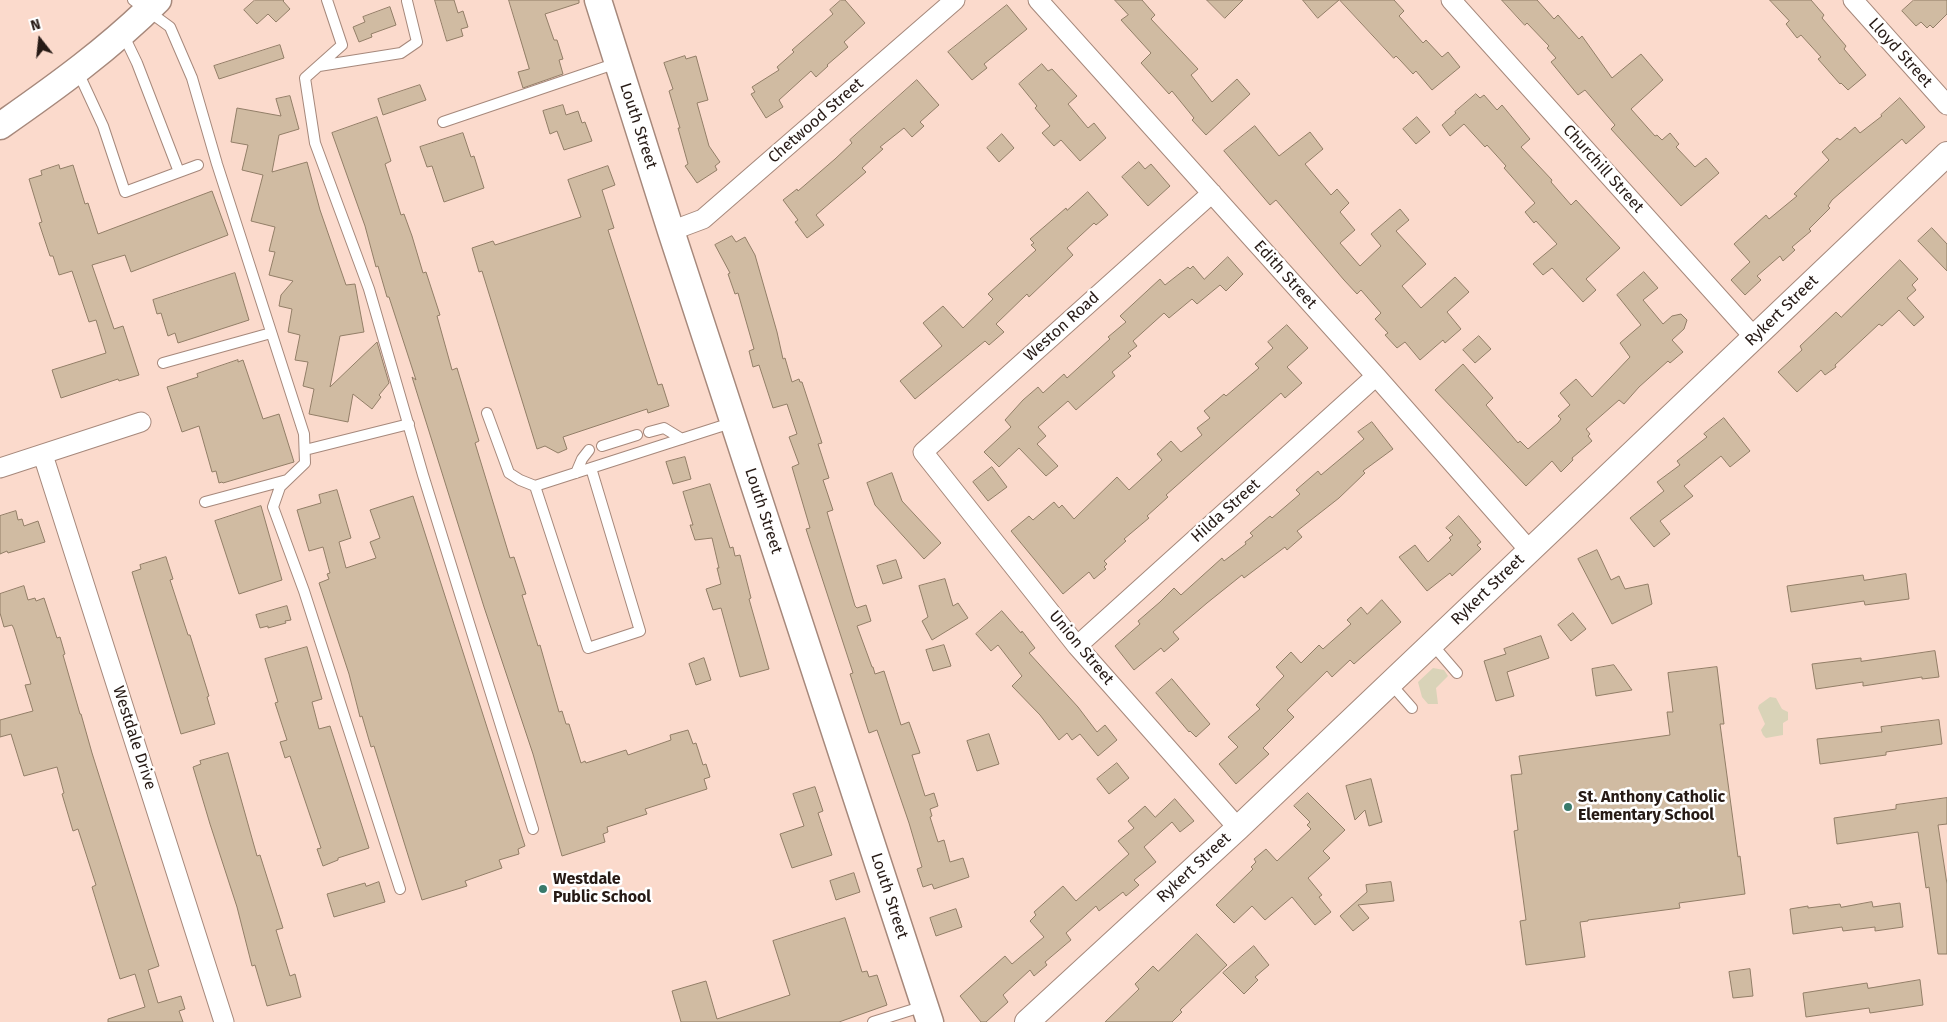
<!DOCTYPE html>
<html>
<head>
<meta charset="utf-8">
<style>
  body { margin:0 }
  #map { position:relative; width:1947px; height:1022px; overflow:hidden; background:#fbdacc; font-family:"Fira Sans",sans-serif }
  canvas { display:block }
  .north { position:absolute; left:15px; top:15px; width:50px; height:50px; -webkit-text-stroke:4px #fff; paint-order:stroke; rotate:344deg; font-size:14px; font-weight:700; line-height:20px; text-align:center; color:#261a15 }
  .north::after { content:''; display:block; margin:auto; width:18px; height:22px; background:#261a15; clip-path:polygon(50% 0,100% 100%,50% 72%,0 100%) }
</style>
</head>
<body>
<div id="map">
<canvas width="1947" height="1022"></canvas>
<div class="north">N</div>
</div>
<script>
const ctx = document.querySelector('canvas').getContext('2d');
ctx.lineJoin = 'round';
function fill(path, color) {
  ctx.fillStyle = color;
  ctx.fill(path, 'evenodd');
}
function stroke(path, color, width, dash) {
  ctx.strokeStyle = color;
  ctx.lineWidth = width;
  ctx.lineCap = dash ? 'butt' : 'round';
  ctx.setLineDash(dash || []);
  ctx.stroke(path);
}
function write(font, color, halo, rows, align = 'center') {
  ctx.font = font + ' "Fira Sans",sans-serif';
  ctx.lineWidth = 5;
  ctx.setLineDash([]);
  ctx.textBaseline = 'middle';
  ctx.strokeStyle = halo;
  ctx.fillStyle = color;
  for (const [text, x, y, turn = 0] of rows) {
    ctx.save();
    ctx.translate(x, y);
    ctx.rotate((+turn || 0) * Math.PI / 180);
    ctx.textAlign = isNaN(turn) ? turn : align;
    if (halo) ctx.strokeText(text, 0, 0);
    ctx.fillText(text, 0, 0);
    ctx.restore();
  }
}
const green = new Path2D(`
  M1433,668L1444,670L1448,676L1436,688L1438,704H1428L1422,697L1418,682Z
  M1770,697L1776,698L1782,709L1788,712V720L1783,723V735L1766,738L1763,735L1761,730L1765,724L1758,708L1759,705Z`);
const building = new Path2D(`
  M255,0H284L283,1L290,9L276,22L268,14L257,24L244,10Z
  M435,0H454L458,13L463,11L468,27L461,29L463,36L447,41Z
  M509,0H579V3L545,14L554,40H557L563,59L559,60L563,74L523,88L518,72L529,69Z
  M841,0H845L865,23L844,42L848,47L827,65L828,66L816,77L811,71L779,100L783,107L766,118L751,94L755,92L752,87L779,70L777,67L794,52L792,50L833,14L830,10Z
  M1115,0H1142L1155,15L1151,19L1198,69L1191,75L1212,102L1237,79L1250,94L1206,135L1192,120L1194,118L1172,91L1169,94L1141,63L1151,53L1121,20L1128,15Z
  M1207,0H1243L1225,18Z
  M1303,0H1339L1318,18Z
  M1340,0H1394L1404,11L1399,16L1423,43L1426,40L1442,57L1448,52L1460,67L1432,90L1416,71L1413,74L1400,60L1396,56L1394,58Z
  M1502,0H1537L1554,19L1558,15L1579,39L1582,36L1612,78L1641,54L1663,80L1631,109L1655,136L1657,135L1662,140L1670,133L1679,144L1676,147L1695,167L1706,158L1719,173L1681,206L1611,129L1615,125L1585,90L1578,95L1551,62L1556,58L1547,48L1549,46L1527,23L1525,25Z
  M1770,0H1811L1824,15L1822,18L1846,46L1844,49L1866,75L1848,90L1841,83L1840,84L1818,59L1821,57L1801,35L1797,38L1786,24L1789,21Z
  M1914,0H1947V14L1933,28L1930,25L1927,28L1921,22L1916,26L1902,11Z
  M1007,5L1027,29L984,64L987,68L972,80L948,52Z
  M390,7L396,25L371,34L372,37L359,42L353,27L365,22L363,17Z
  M280,45L284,58L219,79L214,66Z
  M685,56L686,59L696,56L708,100L697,103L709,146L720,162L715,166L717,170L697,183L685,166L688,164L678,128H680L669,91L673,89L664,63Z
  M1042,64L1048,71L1052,69L1077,96L1068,104L1088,128L1094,123L1106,138L1080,161L1061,140L1054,146L1042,133L1050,126L1035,108L1037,106L1019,84Z
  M917,80L939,105L920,122L924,126L912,137L904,128L880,147L883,149L862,168L866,172L816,215L824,225L807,238L795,222L798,220L783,200L797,189L798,191L835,159L852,143L850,140Z
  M420,85L426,100L383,115L378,99Z
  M1476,94L1480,98L1484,95L1497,110L1502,105L1530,139L1521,147L1552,180L1551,182L1571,205L1576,200L1620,248L1586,279L1596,290L1583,302L1552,268L1543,275L1533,264L1557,244L1536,221L1534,223L1525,212L1535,203L1504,168L1506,166L1487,145L1485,147L1464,124L1450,136L1442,125L1456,113L1455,112Z
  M290,96L299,129L279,135L272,172L307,162L320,210L346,285L355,284L364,332L340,336L330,387L377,342L389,383L379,395L381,397L372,409L353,394L348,422L309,414L314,389L303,386L308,362L295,360L300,335L288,332L292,309L279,306L281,295L293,281L269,275L275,252L269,251L275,227L251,221L263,175L242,170L248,145L231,142L237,108L281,116L276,99Z
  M1900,98L1925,127L1906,144L1902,139L1832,200L1828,206L1830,208L1809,229L1811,231L1792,247L1795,250L1783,261L1780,256L1757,276L1761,280L1745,295L1731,280L1750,262L1734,244L1766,215L1769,219L1797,196L1794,194L1829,160L1822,152L1837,138L1840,140L1855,127L1860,133L1882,116L1881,115Z
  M563,105L566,115L578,111L582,123L585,122L592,141L564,150L557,131L550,134L543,111Z
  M377,117L391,161L385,164L401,215L404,214L412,236L423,273L426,272L440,315L437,316L452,370L457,368L479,441L475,443L510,558L514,557L526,594L522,595L538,646L540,645L559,712L562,711L566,724H569L581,763L585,761L586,763L626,750L628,755L671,740L670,735L688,730L693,744L696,743L703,765L706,764L710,777L704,779L707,789L645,809L647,814L607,827L608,832L603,834L605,842L562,856L533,754L484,607L412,377L416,380L389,297H387L378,266L376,267L365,226L332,133Z
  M1417,117L1430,132L1416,144L1403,129Z
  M1255,126L1279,156L1310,132L1323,149L1305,164L1331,195L1337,189L1349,203L1340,212L1355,230L1340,243L1360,266L1381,246L1371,234L1400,209L1409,220L1396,231L1426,264L1402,286L1421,308L1455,277L1469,292L1447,312L1461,329L1445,343L1443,340L1420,360L1405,342L1397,348L1385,335L1388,333L1375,319L1381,313L1361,290L1357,294L1344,280L1276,200L1270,205L1224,151Z
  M463,133L471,157L474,156L484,188L444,202L432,166L427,167L420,147Z
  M1002,134L1014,148L999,162L987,148Z
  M1139,162L1145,169L1151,164L1170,186L1148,206L1122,177Z
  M59,165L60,169L73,165L85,204L88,203L98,234L212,191L228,235L131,272L125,255L92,265L114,329L123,326L139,375L119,381L118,379L61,398L52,370L106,353L96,320L89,322L72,271L59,275L53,256H50L39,223L42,222L29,179L42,175L41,171Z
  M608,166L615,185L602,190L614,228L608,230L658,385L662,384L669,406L648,413L647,409L563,437L567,449L558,453L545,446L537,449L482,271L479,272L472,248L493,241L495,245L581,217L568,180Z
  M1088,192L1108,215L1096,225L1094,223L1067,248L1073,255L1029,297L1027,294L996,324L1004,332L989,345L985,341L915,399L900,381L942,346L923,323L943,306L963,328L993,299L988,294L1036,250L1031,245L1034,243L1030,239L1066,208L1067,210Z
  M1932,228L1947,244V271L1918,241Z
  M732,236L736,242L745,237L755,255L777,332L783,359L785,358L792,382L799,379L800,382H802L822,443L818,444L829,478L823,480L833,510L827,512L855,606L857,608L866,605L871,621L857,626L872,667H873L875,674L884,671L901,725L909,722L920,753L912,755L925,796L934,793L938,806L930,809L932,816L930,817L938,842L944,840L950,862L963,858L969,877L934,889L932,884L923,887L917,869L922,867L909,823L877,730L869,733L850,674L853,673L806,529L810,528L792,467L799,464L789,437L797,434L787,404L773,408L759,365L753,367L749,351L754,349L738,293L735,294L728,274L730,273L715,245Z
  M1228,257L1243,274L1226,291L1220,285L1197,304L1192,299L1169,318L1164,313L1133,341L1137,346L1128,353L1131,356L1112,372L1115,376L1076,410L1068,401L1038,427L1046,436L1037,444L1058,466L1046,476L1019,448L999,467L984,452L1011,427L1005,420L1023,400L1038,387L1043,393L1064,374L1067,378L1110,339L1108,337L1126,322L1120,316L1160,279L1165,285L1188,267L1190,269L1193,266L1204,279Z
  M1900,260L1918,279L1912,285L1916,290L1907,298L1924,317L1914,326L1899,310L1882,326L1879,324L1835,365L1836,367L1825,375L1821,370L1797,392L1778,372L1802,350L1800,346L1836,312L1841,317Z
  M1644,272L1658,288L1643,300L1663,324L1672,316L1681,314L1687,320L1684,329L1672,340L1683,352L1670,363L1668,361L1639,387L1624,404L1619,400L1586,429L1590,434L1588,436L1592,441L1572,458L1573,460L1561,472L1552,461L1526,486L1435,390L1463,364L1493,398L1486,405L1518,443L1520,441L1528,449L1558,423L1561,419L1558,416L1570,405L1560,393L1576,379L1592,397L1630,357L1620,343L1641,325L1617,295Z
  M235,273L249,320L178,343L175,333L168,336L161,313L157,314L153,300Z
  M1287,325L1308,348L1287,367L1302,383L1285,398L1281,393L1166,495L1168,497L1147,516L1149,518L1124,539L1126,541L1104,561L1107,564L1104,567L1106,569L1094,579L1089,572L1063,594L1011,531L1029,516L1033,520L1054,502L1059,508L1062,505L1074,519L1117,477L1129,490L1162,460L1157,454L1171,441L1181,452L1202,435L1197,428L1210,418L1204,411L1224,394L1226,396L1259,368L1255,364L1273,348L1268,342Z
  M1479,336L1491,349L1475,363L1463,350Z
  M238,360V362L243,360L263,419L279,414L294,462L223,483L222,482L219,483L216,471L212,472L199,426L182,432L167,387L198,377L197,374Z
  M1724,418L1750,451L1730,467L1721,456L1684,486L1693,496L1660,521L1670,534L1654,547L1630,518L1664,491L1657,482L1680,465L1677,461L1707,437L1704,434Z
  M1372,422L1393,449L1363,471L1365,473L1339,498L1297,531L1302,537L1287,550L1285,547L1244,578L1242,575L1207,603L1173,632L1179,639L1164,652L1161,648L1134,670L1115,646L1140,624L1138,621L1160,602L1174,588L1181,595L1222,558L1224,561L1246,544L1245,542L1253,536L1250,533L1270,516L1272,518L1300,494L1296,490L1318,471L1321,475L1364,439L1358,432Z
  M685,457L691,479L673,484L666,462Z
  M992,467L1007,487L988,501L973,482Z
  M892,473L902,501L941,543L924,559L875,505L867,483Z
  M710,484L730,548L733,547L735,556L740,555L751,598L749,599L769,669L740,677L721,608L713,610L706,589L721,584L717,568H719L712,538L695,540L690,525H693L683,492Z
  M337,490L351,538L339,542L346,568L376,558L370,542L380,538L370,510L413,496L525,846L518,849L519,854L499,860L502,868L465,881L467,886L422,900L374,746L371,747L362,716L360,717L349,674L319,583L329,579L327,574L330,573L323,547L309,551L297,510L321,503L319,495Z
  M261,506L282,580L239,594L215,521Z
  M16,511L18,520L22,519L24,526L38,521L45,542L8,553L7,551L0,554V516Z
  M1459,516L1481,542L1477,545L1481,549L1452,576L1450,573L1427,591L1399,557L1415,545L1428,562L1451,540L1449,538L1453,535L1446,528Z
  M1597,550L1611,580L1619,576L1625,589L1648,584L1652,604L1612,624L1578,559Z
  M166,557L173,579L170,580L188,635H190L209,696L207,697L215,724L181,734L132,572L141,569L140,565Z
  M896,560L902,578L883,584L877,566Z
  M1906,574L1909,599L1865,605L1864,601L1791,612L1787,586L1863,575L1864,580Z
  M945,579L953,606L958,603L968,618L932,640L922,621L928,617L919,586Z
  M24,586L28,600L35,598L36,601L44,598L57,638L60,637L65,654L63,655L80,714H81L92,753L159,966L148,970L158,1003L181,996L185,1009L179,1011L183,1022H108V1019L145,1007L135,974L120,979L92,887L96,885L78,829L73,831L62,794L64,793L57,767L24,776L11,734L0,737V720L33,711L25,685L31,684L14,629L12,625L4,627L0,613V594Z
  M1382,600L1401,622L1354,664L1350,660L1332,677L1327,671L1287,710L1294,717L1263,748L1269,754L1236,784L1219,764L1238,747L1228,737L1260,709L1256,705L1284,676L1276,667L1291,652L1301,663L1319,645L1323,649L1351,624L1347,620L1361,607L1367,614Z
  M287,606L291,620L285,621L286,623L268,628V626L260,628L256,615Z
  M1002,611L1021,633L1022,631L1035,648L1029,653L1078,707L1097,732L1105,725L1117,740L1098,756L1080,734L1072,740L1067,733L1059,740L1040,715L1012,686L1022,676L998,645L991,651L976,634Z
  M1573,613L1586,629L1571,641L1558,625Z
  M1541,636L1549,658L1507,672L1514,696L1496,701L1484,661L1506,654L1504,649Z
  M944,645L951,666L933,671L926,650Z
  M307,647L322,699L312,702L319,729L330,726L369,848L338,858V860L323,866L317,849L321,848L290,756L285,758L280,742L287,740L275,703L278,702L265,659Z
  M1935,651L1939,677L1922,679V677L1863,686V682L1816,689L1812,664L1861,658V661Z
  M704,658L711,680L696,685L689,664Z
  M1614,665L1632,690L1596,696L1592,669Z
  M1717,667L1724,724H1720L1738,857L1740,856L1745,894L1679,903L1680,908L1588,920V921L1580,922L1585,957L1526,965L1520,921L1526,920L1514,831L1518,830L1511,775L1522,774L1519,756L1670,735L1667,712H1673L1668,673Z
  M1172,679L1210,724L1196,737L1190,731L1189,732L1156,693Z
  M1939,720L1942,744L1886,752V755L1820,764L1817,739L1882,732L1881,727Z
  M989,734L999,764L977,771L967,741Z
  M228,753L257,856L260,855L283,928L276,930L290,976L295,974L301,997L267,1006L255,965L252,966L237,907L210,824L193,767L201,764L200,761Z
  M1117,763L1129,778L1109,794L1097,779Z
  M1371,779L1382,822L1369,826L1365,810L1355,820L1346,786Z
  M815,787L823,811L818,813L832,855L792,868L780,834L804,826L793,794Z
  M1308,793L1345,830L1323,851L1330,858L1308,878L1322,895L1319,897L1331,912L1315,925L1292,897L1265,920L1252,906L1234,923L1216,905L1253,869L1251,867L1256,862L1254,859L1266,849L1277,861L1311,829L1307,825L1310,822L1294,806Z
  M1947,798V824L1938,825L1947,884V954H1938L1929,887L1926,888L1918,832L1837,844L1834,818L1896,809V805Z
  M1175,799L1194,821L1180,832L1172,822L1144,847L1156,862L1134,880L1139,885L1126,896L1123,892L1099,911L1096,906L1066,933L1071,940L1045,962L1047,965L1034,976L1030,970L1003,995L1008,1002L986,1022H981L960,996L1005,956L1012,964L1044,937L1030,921L1036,915L1034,912L1063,886L1076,901L1129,854L1118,841L1134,828L1128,821L1145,806L1155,817Z
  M854,873L860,892L836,900L830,881Z
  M379,882L385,902L334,917L327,894L365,883L366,886Z
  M1391,882L1394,901L1358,905L1369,918L1353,931L1340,916L1367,892L1366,885Z
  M1872,902L1873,907L1900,903L1903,927L1875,931V927L1843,931L1842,927L1793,934L1790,909L1808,906V908L1840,904L1841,907Z
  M956,909L962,927L936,936L930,918Z
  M845,918L862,972L867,971L869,977L877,975L887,1005L839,1022H681L672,991L706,981L717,1019L790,995L773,941Z
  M1197,934L1227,965L1180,1010L1182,1012L1172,1022H1105L1139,989L1135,984L1153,966L1158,971Z
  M1254,946L1269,965L1255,977L1258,980L1244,994L1223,973Z
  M1750,969L1753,996L1733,998L1729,972Z
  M1920,980L1923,1005L1870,1013L1869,1008L1806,1017L1803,993L1867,983L1868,988Z`);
const service = new Path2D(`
  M133,0L170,27L192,78L217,164L304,434L305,463L280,487L273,507L304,591L400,889
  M327,0L342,45L305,78L315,143L369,289L423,475L533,829
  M123,34L137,63L179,172
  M319,66L401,53L417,42L407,1
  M78,72L103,126L125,192L198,165
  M443,122L617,63
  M163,363L271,333
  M487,413L509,473L520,480L535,486
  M649,432L664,428L682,439
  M602,446L637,435
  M305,450L409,424
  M591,468L640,631L588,648L535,486L734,422
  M576,473L582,459L589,450
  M205,502L287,480
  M1432,644L1457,673
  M1390,683L1412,708
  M873,1022L924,1006`);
const minor = new Path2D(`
  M1038,0L1376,376L1530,551
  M1451,0L1754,337
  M1853,0L1947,105
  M1212,193L923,452L1077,646L1238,828
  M671,231L703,219L955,0
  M43,455L224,1022
  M0,468L141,422
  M1077,646L1376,376`);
const tertiary = new Path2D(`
  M1027,1022L1238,828L1947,154`);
const secondary = new Path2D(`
  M598,0L671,231L930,1022
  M0,126C56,87 110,48 158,0`);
const markers = [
  [1568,807,5,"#387a6b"],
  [543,889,5,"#387a6b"]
];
const streetNames = [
  ["Lloyd Street",1900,53,48],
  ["Chetwood Street",816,121,-41],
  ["Louth Street",638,126,72],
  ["Churchill Street",1603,169,48],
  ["Edith Street",1285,275,48],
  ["Rykert Street",1782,311,-44],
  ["Weston Road",1062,327,-42],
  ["Louth Street",763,511,72],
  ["Hilda Street",1226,511,-42],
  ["Rykert Street",1488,590,-44],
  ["Union Street",1081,648,50],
  ["Westdale Drive",134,738,72],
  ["Rykert Street",1194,868,-43],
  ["Louth Street",889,896,72]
];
const poiNames = [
  ["St. Anthony Catholic",1578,798],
  ["Elementary School",1578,816],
  ["Westdale",553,880],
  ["Public School",553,898]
];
fill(green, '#d9d3b8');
fill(building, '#d0bba2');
stroke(building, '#927e67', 1);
stroke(service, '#a6887b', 12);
stroke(minor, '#a6887b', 21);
stroke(tertiary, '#a6887b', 26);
stroke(secondary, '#a6887b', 29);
stroke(service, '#fff', 10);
stroke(minor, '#fff', 19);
stroke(tertiary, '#fff', 24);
stroke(secondary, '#fff', 26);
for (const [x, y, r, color] of markers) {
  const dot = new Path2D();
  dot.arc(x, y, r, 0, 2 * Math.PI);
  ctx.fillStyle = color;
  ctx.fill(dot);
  stroke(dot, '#fff', 2);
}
write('16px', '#261a15', '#fff', streetNames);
write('bold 16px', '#261a15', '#fff', poiNames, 'left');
</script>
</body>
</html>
